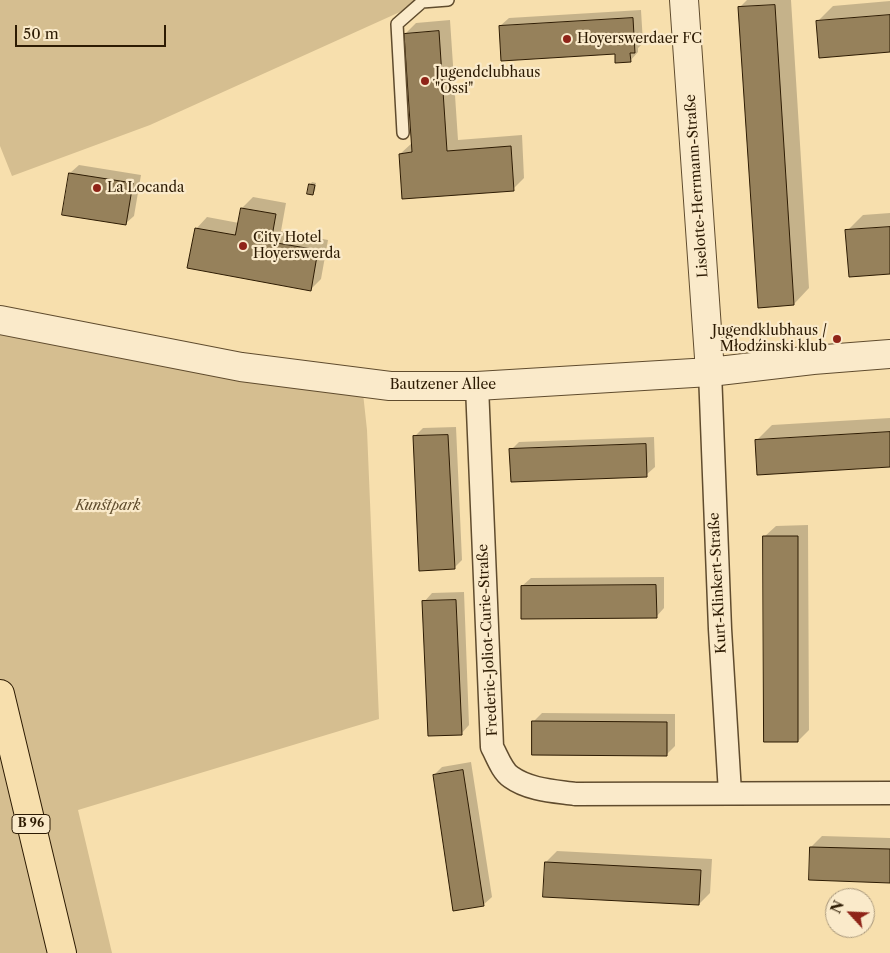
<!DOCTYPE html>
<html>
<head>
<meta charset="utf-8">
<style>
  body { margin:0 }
  #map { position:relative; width:890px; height:953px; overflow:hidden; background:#f7dfad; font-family:"Libre Caslon Text",serif }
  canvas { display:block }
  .north { position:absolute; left:825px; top:888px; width:50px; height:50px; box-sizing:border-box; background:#faeaca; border:1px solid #a8977a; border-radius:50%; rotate:295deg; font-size:14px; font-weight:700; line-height:20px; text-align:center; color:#2d1b03 }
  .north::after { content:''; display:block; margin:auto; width:18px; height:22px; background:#8f2418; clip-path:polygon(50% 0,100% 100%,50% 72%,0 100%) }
  .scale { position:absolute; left:15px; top:25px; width:151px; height:22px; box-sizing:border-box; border:2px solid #2d1b03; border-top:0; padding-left:6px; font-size:15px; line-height:18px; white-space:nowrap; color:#2d1b03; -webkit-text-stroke:4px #faeaca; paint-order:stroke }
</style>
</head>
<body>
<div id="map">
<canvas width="890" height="953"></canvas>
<div class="north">N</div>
<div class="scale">50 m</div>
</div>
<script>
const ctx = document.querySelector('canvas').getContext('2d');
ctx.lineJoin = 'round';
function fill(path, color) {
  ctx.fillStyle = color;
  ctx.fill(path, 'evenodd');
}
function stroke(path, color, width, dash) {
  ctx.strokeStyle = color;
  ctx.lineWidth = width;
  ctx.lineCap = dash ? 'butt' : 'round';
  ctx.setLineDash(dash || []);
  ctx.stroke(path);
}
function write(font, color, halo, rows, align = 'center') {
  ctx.font = font + ' "Libre Caslon Text",serif';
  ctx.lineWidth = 4.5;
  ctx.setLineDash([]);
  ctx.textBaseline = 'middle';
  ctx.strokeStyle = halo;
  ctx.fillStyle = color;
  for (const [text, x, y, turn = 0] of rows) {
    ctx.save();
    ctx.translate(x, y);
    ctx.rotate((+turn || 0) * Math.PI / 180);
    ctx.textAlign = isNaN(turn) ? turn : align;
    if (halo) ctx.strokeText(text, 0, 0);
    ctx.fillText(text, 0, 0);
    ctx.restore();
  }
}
const green = new Path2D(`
  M0,0H447L422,2L150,125L12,176L0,146Z
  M0,322L362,384L367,430L379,719L78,810L112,953H64L0,684Z
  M0,708L59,953H0Z`);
const shadow = new Path2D(`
  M747,0H791L809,288L794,304L739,8Z
  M890,1V51L817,22L833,6Z
  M641,10L643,43L638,48V52L630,61L616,53L500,26L509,18Z
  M450,20L458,140L522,135L524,178L513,189L400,154L412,143L405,34L416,23Z
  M79,165L141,175L134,216L125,224L63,214L70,173Z
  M312,182L316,183L315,191L312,194L310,185Z
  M253,197L286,203L281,231L328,240L321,279L310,290L196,229L207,217L239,223L242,208Z
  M890,213V272L847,231L863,215Z
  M890,418V466L756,441L772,425Z
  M456,427L462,560L454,568L414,437L423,428Z
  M654,437L655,467L646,475L511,450L519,442Z
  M808,525L809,730L798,741L764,537L776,526Z
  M664,577V608L656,617L522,586L531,578Z
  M464,592L469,725L461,734L424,602L432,593Z
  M542,713L675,714V746L666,755L533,722Z
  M471,762L492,897L483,905L434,775L442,767Z
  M822,836L890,838V881L811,847Z
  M557,851L712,859L710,893L699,904L546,862Z`);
const building = new Path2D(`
  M775,5L794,305L758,308L738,7Z
  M890,15V52L819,58L816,21Z
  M633,18L635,53H630L631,62L615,63V54L501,61L499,26Z
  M439,31L447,151L511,146L514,191L402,199L399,154L412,152L404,34Z
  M69,173L133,183L126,225L62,215Z
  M309,184L315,185L313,195L307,194Z
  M241,208L276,214L271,242L318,250L311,291L187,268L195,228L235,235Z
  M890,227V274L849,277L845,230Z
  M890,432V467L757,475L755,440Z
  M448,435L455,569L419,571L413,436Z
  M646,444L647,477L511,482L509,449Z
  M763,536H798V742H764Z
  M656,585L657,618L521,619V586Z
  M456,600L462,735L428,736L422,601Z
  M532,721L667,722V756L532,755Z
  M463,770L484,906L453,911L433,775Z
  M810,847L890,849V883L809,880Z
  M545,862L701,870L699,905L543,897Z`);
const service = new Path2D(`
  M403,133L397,24L422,2L448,0`);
const minor = new Path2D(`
  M710,372L720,629L730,793
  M477,386L492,747C497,756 502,771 511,777C529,790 554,791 575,794L890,793`);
const tertiary = new Path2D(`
  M684,0L710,372
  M0,320L241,367L390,386H477L710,372L813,360L890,354`);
const primary = new Path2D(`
  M0,694L62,953`);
const markers = [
  [567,39,5,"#8f2418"],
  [425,81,5,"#8f2418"],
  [97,188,5,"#8f2418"],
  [243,246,5,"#8f2418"],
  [837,339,5,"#8f2418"]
];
const shields = [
  [31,824,38]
];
const shieldNames = [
  ["B 96",31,824]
];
const poiNames = [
  ["Hoyerswerdaer FC",577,39],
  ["Jugendclubhaus",435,73],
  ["\"Ossi\"",435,89],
  ["La Locanda",107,188],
  ["City Hotel",253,238],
  ["Hoyerswerda",253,254],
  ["Jugendklubhaus /",827,331,"right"],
  ["Młodźinski klub",827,347,"right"]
];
const streetNames = [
  ["Liselotte-Herrmann-Straße",697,186,-94],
  ["Bautzener Allee",443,385],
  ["Kurt-Klinkert-Straße",718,583,-93],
  ["Frederic-Joliot-Curie-Straße",488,640,-93]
];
const parkNames = [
  ["Kunstpark",108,506]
];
fill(green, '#d5be90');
fill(shadow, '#0003');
fill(building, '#96815b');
stroke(building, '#2d1b03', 1);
stroke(service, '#604c2e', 14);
stroke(minor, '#604c2e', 25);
stroke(tertiary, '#604c2e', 30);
stroke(primary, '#2d1b03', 30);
stroke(service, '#faeaca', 11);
stroke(minor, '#faeaca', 22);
stroke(tertiary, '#faeaca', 28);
stroke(primary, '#f7dfad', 28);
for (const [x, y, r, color] of markers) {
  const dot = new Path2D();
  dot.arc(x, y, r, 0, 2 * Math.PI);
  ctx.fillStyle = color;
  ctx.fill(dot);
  stroke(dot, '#faeaca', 2);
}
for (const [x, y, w] of shields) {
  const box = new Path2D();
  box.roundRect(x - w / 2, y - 9.5, w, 19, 4);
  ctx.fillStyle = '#faeaca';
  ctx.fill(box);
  stroke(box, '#2d1b03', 1);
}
write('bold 12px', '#2d1b03', null, shieldNames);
write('14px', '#2d1b03', '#faeaca', poiNames, 'left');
write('14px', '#2d1b03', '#faeaca', streetNames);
write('italic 14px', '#5f4c2d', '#faeaca', parkNames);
</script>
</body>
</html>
